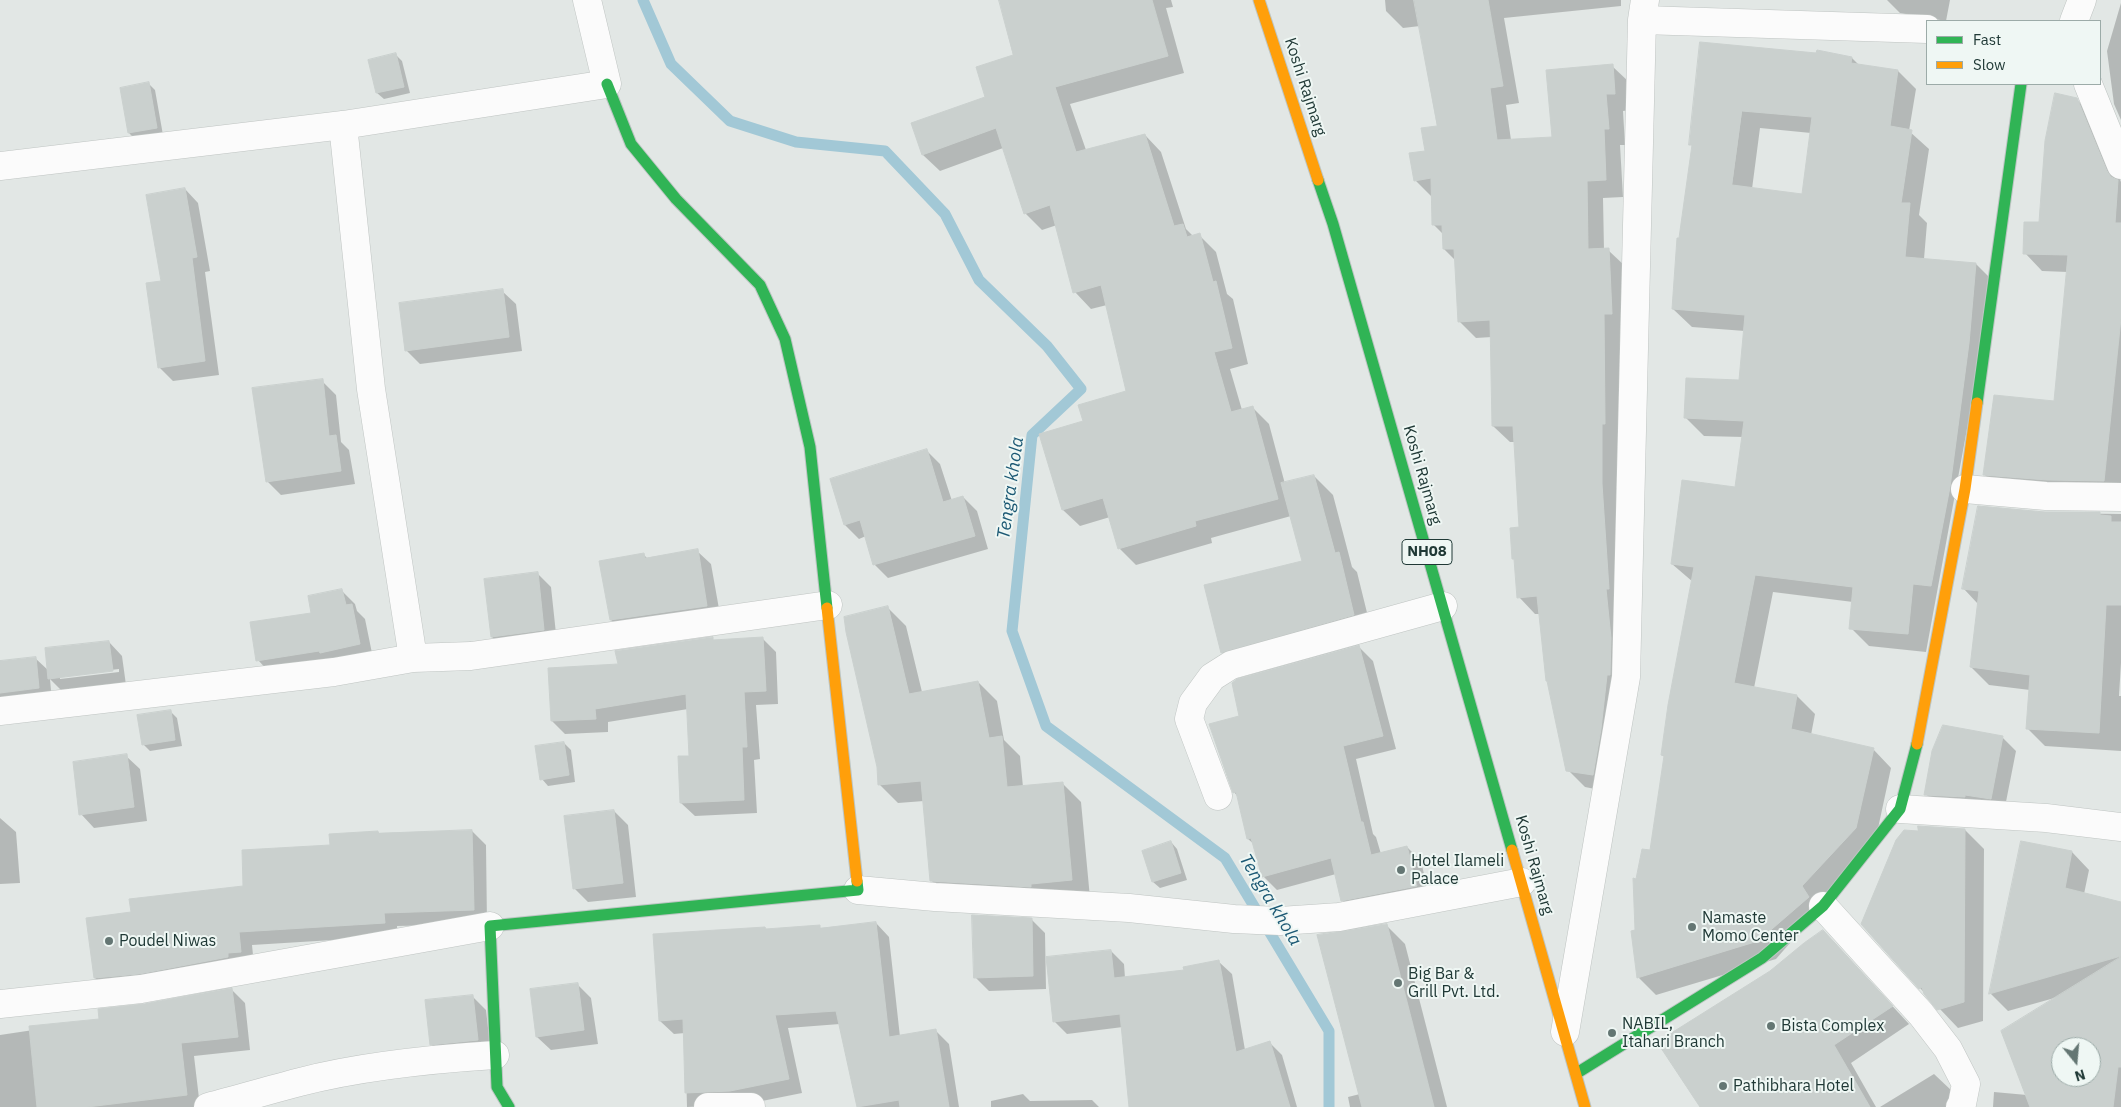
<!DOCTYPE html>
<html>
<head>
<meta charset="utf-8">
<style>
  body { margin:0 }
  #map { position:relative; width:2121px; height:1107px; overflow:hidden; background:#e2e7e5; font-family:"IBM Plex Sans",sans-serif }
  canvas { display:block }
  .legend { position:absolute; left:1926px; top:20px; width:175px; height:65px; box-sizing:border-box; background:#eff7f4; border:1px solid #9caba8; margin:0; padding:6px 9px; list-style:none; font-size:15px; color:#203936 }
  .legend li { display:flex; align-items:center; gap:10px; height:25px }
  .legend b { width:25px; border:1px solid #9caba8 }
  .north { position:absolute; left:2051px; top:1037px; width:50px; height:50px; box-sizing:border-box; background:#eff7f4; border:1px solid #9caba8; border-radius:50%; rotate:163deg; font-size:14px; font-weight:700; line-height:20px; text-align:center; color:#203936 }
  .north::after { content:''; display:block; margin:auto; width:18px; height:22px; background:#647673; clip-path:polygon(50% 0,100% 100%,50% 72%,0 100%) }
</style>
</head>
<body>
<div id="map">
<canvas width="2121" height="1107"></canvas>
<ul class="legend">
<li><b style="height:6px;background:#30b455"></b>Fast</li>
<li><b style="height:6px;background:#ff9f0a"></b>Slow</li>
</ul>
<div class="north">N</div>
</div>
<script>
const ctx = document.querySelector('canvas').getContext('2d');
ctx.lineJoin = 'round';
function fill(path, color) {
  ctx.fillStyle = color;
  ctx.fill(path, 'evenodd');
}
function stroke(path, color, width, dash) {
  ctx.strokeStyle = color;
  ctx.lineWidth = width;
  ctx.lineCap = dash ? 'butt' : 'round';
  ctx.setLineDash(dash || []);
  ctx.stroke(path);
}
function write(font, color, halo, rows, align = 'center') {
  ctx.font = font + ' "IBM Plex Sans",sans-serif';
  ctx.lineWidth = 4;
  ctx.setLineDash([]);
  ctx.textBaseline = 'middle';
  ctx.strokeStyle = halo;
  ctx.fillStyle = color;
  for (const [text, x, y, turn = 0] of rows) {
    ctx.save();
    ctx.translate(x, y);
    ctx.rotate((+turn || 0) * Math.PI / 180);
    ctx.textAlign = isNaN(turn) ? turn : align;
    if (halo) ctx.strokeText(text, 0, 0);
    ctx.fillText(text, 0, 0);
    ctx.restore();
  }
}
const shadow = new Path2D(`
  M1000,0H1171L1173,7L1166,8L1184,73L1070,104L1086,150L1145,135L1161,152L1186,229L1194,237L1199,235L1216,252L1227,294L1233,299L1248,364L1230,369L1242,410L1253,408L1269,424L1285,484L1314,476L1333,495L1352,567L1357,572L1372,633L1241,671L1222,652L1303,562L1291,516L1211,538L1212,543L1136,565L1119,548L1110,517L1080,526L1063,510L1085,422L1127,392L1107,305L1091,309L1075,292L1057,225L1042,230L1025,213L1003,148L940,171L923,155L912,124L987,98L1014,56Z
  M1385,0H1621V6L1504,18L1519,103L1506,105L1511,140L1553,138L1612,66L1629,82L1631,110L1623,111L1625,145H1620L1623,197L1603,198L1604,250H1608L1625,266L1621,440H1618L1610,792L1585,787L1568,770L1540,614H1535L1519,597L1515,560L1513,558L1520,529L1515,442H1510L1493,426L1492,337L1476,338L1459,321L1456,261L1444,249V235L1433,224L1432,197L1415,180L1438,127L1420,26L1403,28L1386,11Z
  M1887,0H1950L1946,21L1900,13Z
  M2121,3V120L2114,104L2107,51Z
  M1701,44L1852,58L1859,65L1898,71L1916,89L1909,131L1929,149L1919,215L1927,223L1924,259L1976,264L1994,282L1926,652L1869,646L1851,628L1853,602L1773,592L1754,688L1797,696L1815,714L1811,735L1873,749L1891,768L1874,847L1776,959L1656,995L1638,977L1636,931L1638,880L1651,851L1665,757L1662,755L1693,582L1672,564L1736,489L1743,437L1704,436L1686,418L1740,381L1745,331L1692,327L1673,309L1680,240L1693,147L1691,144ZM1760,128L1811,133L1803,196L1752,189Z
  M396,55L402,61L410,93L384,99L377,93Z
  M148,83L155,90L163,135L136,140L129,133L121,89Z
  M2076,99L2094,117L2121,182V498L2002,492L1984,474L2055,402L2068,272L2042,271L2025,253L2040,223Z
  M185,189L198,203L210,271L205,272L219,375L173,381L159,367L162,282Z
  M502,291L516,304L522,351L420,364L406,350Z
  M322,381L336,395L341,442L349,450L355,484L281,495L267,481Z
  M927,451L940,464L952,501L963,497L977,511L988,549L888,578L874,564L866,536L859,539L845,525L832,480Z
  M2046,513L2121,514V663L2119,696H2121V751L2045,746L2028,729L2030,690L1989,685L1971,667L1978,604L1964,589Z
  M697,551L711,564L721,620L625,634L611,620L643,554L648,559Z
  M537,573L551,587L557,643L506,651L492,637Z
  M342,591L355,604L357,611L365,619L373,658L271,674L258,660Z
  M888,608L906,626L922,692L978,682L997,701L1004,740L1020,756L1023,787L1062,783L1081,802L1090,898L949,899L931,880L924,801L898,803L880,785Z
  M712,639L715,641L763,639L776,652L778,704L756,705L760,759L754,760L757,813L695,816L681,803L691,757L688,709L608,722V732L565,734L552,721L619,665Z
  M109,642L122,656L126,685L63,692L50,679L52,702L0,708V662L35,658L49,671ZM119,669V672L60,679V676Z
  M1359,647L1373,661L1396,749L1356,759L1373,834L1376,837L1381,854L1407,847L1421,861L1430,900L1356,914L1342,900L1336,874L1277,890L1263,876L1255,845L1248,839L1238,797L1234,792L1241,717Z
  M170,711L177,718L182,746L150,751L143,744Z
  M2002,737L2016,751L2004,812L1939,808L1926,794Z
  M564,743L571,750L575,782L548,786L542,779Z
  M126,756L140,769L147,821L94,828L81,814Z
  M614,811L628,825L636,897L588,902L574,888Z
  M0,818L16,832L20,883L0,884Z
  M1965,830L1984,849L1983,1021L1958,1028L1920,988L1919,832Z
  M472,831L486,845L487,924L397,926L398,936L252,945L254,965L109,992L95,978L132,913L245,888L331,847L378,832L380,834Z
  M1171,842L1177,849L1187,880L1160,888L1153,882L1143,851Z
  M2022,842L2072,852L2089,870L2084,894L2121,903V1107H1993L1994,1092L2027,1095L2058,997L2008,1011L1991,994ZM2061,1047H2091V1077H2061Z
  M1031,919L1045,933L1046,989L989,991L976,978Z
  M876,923L889,937L900,1037L936,1031L949,1044L959,1107H859L840,1024L788,1028L802,1093L747,1104L687,1107L685,1033L674,1034L660,1021L767,931L819,927L822,929Z
  M1386,925L1405,944L1447,1107H1350L1348,1097L1360,1094Z
  M1823,931L1909,1024L1851,1063L1876,1107H1702L1771,972Z
  M1111,951L1124,964L1125,978L1185,971L1219,962L1232,974L1245,1050L1270,1043L1282,1055L1297,1107H1154L1123,1027L1067,1034L1054,1021L1048,958H1046Z
  M577,984L591,998L598,1044L551,1050L537,1037Z
  M232,990L245,1003L250,1050L194,1056L200,1107H0V1035L100,1020L144,1006Z
  M472,996L486,1010L491,1054L445,1058L431,1044Z
  M1934,1074L1952,1091L1962,1107H1880Z
  M1023,1094L1030,1101L1092,1100L1099,1107H991V1101Z`);
const stream = new Path2D(`
  M643,0L671,64L730,121L796,142L885,151L945,214L979,280L1047,346L1081,389L1032,435L1012,631L1046,726L1225,858L1329,1031V1107`);
const building = new Path2D(`
  M999,0H1152L1168,56L1055,87L1076,152L1145,134L1174,226L1183,224L1187,237L1200,233L1213,282L1216,281L1232,348L1214,352L1231,412L1253,406L1278,499L1195,521L1196,526L1118,549L1103,498L1062,510L1039,434L1083,421L1078,405L1126,391L1101,285L1073,293L1050,205L1024,214L996,128L922,155L911,123L985,97L976,67L1013,55Z
  M1414,0H1488L1503,86L1490,88L1497,140L1552,137L1546,70L1613,64L1615,94H1606L1609,129H1604L1606,180L1587,181L1588,249L1609,248L1612,314H1604L1605,424H1602V484L1609,589H1606L1611,638L1610,675H1607L1601,729L1593,775L1566,771L1547,681H1546L1537,596L1517,598L1514,559H1512L1510,528L1519,527L1513,426H1492L1490,320L1458,322L1454,249H1443L1442,225H1432L1431,178L1414,181L1409,153L1425,151L1421,128L1437,126Z
  M1700,42L1816,53L1817,50L1852,57L1851,63L1898,70L1890,126L1912,130L1901,203H1910L1905,257L1976,263L1969,343L1950,487L1931,586L1913,584L1908,634L1849,629L1853,587L1755,575L1734,683L1797,695L1791,729L1874,748L1856,828L1802,886L1809,897L1758,941L1637,978L1631,931L1635,930L1633,878L1636,879L1642,849L1650,850L1664,756L1661,755L1668,705L1694,567L1671,564L1682,480L1735,487L1744,421L1684,418L1686,378L1739,380L1745,315L1672,309L1677,238H1679L1692,145H1689ZM1742,111L1812,117L1802,194L1732,185Z
  M396,53L404,87L376,93L368,60Z
  M149,82L157,128L128,133L120,88Z
  M2055,93L2077,98L2107,171L2111,177L2118,180L2115,223H2121V318L2104,481L2047,480L1983,475L1994,395L2054,401L2068,255L2023,254L2024,222H2039L2045,141Z
  M185,188L197,257L192,258L205,361L158,368L146,283L161,281L146,195Z
  M503,289L509,337L405,351L399,303Z
  M323,379L329,436L336,435L341,471L266,482L252,388Z
  M927,449L943,502L963,496L975,536L873,565L860,520L844,525L830,479Z
  M1314,475L1335,553L1339,552L1354,615L1221,653L1204,585L1302,561L1281,483Z
  M1978,506L2045,512H2100V515L2111,516V522H2121V605H2106L2099,733L2026,729L2030,675L1970,667L1979,591L1962,589Z
  M698,549L707,606L610,620L599,561L644,553L645,558Z
  M538,572L544,630L491,637L484,579Z
  M342,589L346,605L352,604L360,644L320,653L319,651L256,661L250,622L311,613L308,596Z
  M888,606L909,694L978,681L989,738L1002,736L1007,787L1063,782L1072,880L1031,884V887L930,881L921,781L878,785L877,767L846,632L844,617Z
  M713,637V640L763,637L766,691L744,692L747,747H742L744,800L680,803L678,756H689L686,694L595,709L596,719L551,721L548,668L618,664L615,651Z
  M109,641L113,671L48,679L45,648Z
  M1359,645L1383,736L1343,746L1361,822H1363L1371,855L1407,846L1417,886L1341,901L1331,858L1262,877L1251,838L1247,839L1236,792L1233,793L1209,724L1239,716L1232,683L1237,679Z
  M36,657L39,688L0,693V661Z
  M171,710L175,740L142,745L137,715Z
  M1943,725L2003,736L1991,799L1965,795V797L1924,795L1932,751Z
  M564,742L569,775L540,780L535,746Z
  M127,754L134,807L79,815L73,762Z
  M614,810L623,883L573,889L564,816Z
  M1918,826L1965,829L1964,1002L1937,1010L1924,994L1922,987L1919,989L1861,924L1896,840L1904,830L1918,831Z
  M472,830L474,910L384,913L385,923L239,932L241,952L228,953V957L139,974L94,978L86,918L131,912L129,899L243,886L242,850L330,845L329,834L378,831V833Z
  M1171,841L1181,873L1152,882L1142,851Z
  M2021,841L2072,851L2065,888L2121,902V956L1989,994Z
  M972,915L1032,918L1033,976L974,978Z
  M876,922L889,1037L936,1029L949,1107H900L899,1100L857,1107L836,1011L775,1015L789,1079L730,1091L685,1093L683,1019L659,1021L653,934L765,927L766,929L820,925V928Z
  M1387,924L1434,1107H1362L1317,935Z
  M1823,930L1893,1006L1834,1045L1870,1107H1700L1657,1042L1770,971L1804,943Z
  M1111,950L1114,978L1184,970L1183,967L1219,960L1236,1052L1270,1041L1290,1107H1129L1120,1014L1053,1022L1046,957Z
  M2121,957V1067H2118L2113,1107H2030L2001,1031ZM2061,1047H2091V1077H2061Z
  M578,983L584,1030L536,1037L530,989Z
  M232,988L238,1037L181,1043L187,1095L87,1107H37L29,1026L99,1019L98,1009L144,1004Z
  M473,995L478,1040L430,1045L425,1000Z`);
const street = new Path2D(`
  M1642,20L1927,29
  M2074,21L2082,0
  M2088,84L2121,165
  M343,125L371,389L413,658L471,656L828,605
  M0,166L343,125L607,84L587,0
  M1965,489L2046,496L2121,497
  M0,711L334,672L413,658
  M1218,796L1189,719L1193,703L1212,677L1231,665L1443,606
  M1900,809L2046,818L2121,827
  M858,890L935,897L1129,908L1234,919L1280,921L1339,917L1522,882
  M1823,906L1921,1014L1948,1049L1966,1084L1962,1104L1960,1107
  M0,1004L141,989L490,926
  M1565,1032L1626,677L1642,20L1645,0
  M208,1107C239,1099 269,1090 300,1082C361,1066 432,1059 495,1055
  M708,1107H751`);
const fast = new Path2D(`
  M607,84L631,144L676,199L760,285L785,339L810,447L827,608
  M1318,180L1333,224L1512,850
  M1977,403L2021,84
  M1577,1073L1762,958L1823,906L1900,809L1917,744
  M509,1107L497,1087L490,926L858,890L857,881`);
const slow = new Path2D(`
  M1259,0L1318,180
  M827,608L857,881
  M1917,744L1965,489L1977,403
  M1512,850L1585,1107`);
const markers = [
  [1401,870,5,"#647673"],
  [1692,927,5,"#647673"],
  [109,941,5,"#647673"],
  [1398,983,5,"#647673"],
  [1771,1026,5,"#647673"],
  [1612,1033,5,"#647673"],
  [1723,1086,5,"#647673"]
];
const shields = [
  [1427,552,50]
];
const shieldNames = [
  ["NH08",1427,552]
];
const streetNames = [
  ["Koshi Rajmarg",1305,87,72],
  ["Koshi Rajmarg",1422,475,74],
  ["Koshi Rajmarg",1534,865,74]
];
const poiNames = [
  ["Hotel Ilameli",1411,861],
  ["Palace",1411,879],
  ["Namaste",1702,918],
  ["Momo Center",1702,936],
  ["Poudel Niwas",119,941],
  ["Big Bar &",1408,974],
  ["Grill Pvt. Ltd.",1408,992],
  ["NABIL,",1622,1024],
  ["Itahari Branch",1622,1042],
  ["Bista Complex",1781,1026],
  ["Pathibhara Hotel",1733,1086]
];
const waterNames = [
  ["Tengra khola",1011,488,-82],
  ["Tengra khola",1270,900,59]
];
fill(shadow, '#0003');
stroke(stream, '#a2c8d6', 11);
fill(building, '#cad0ce');
stroke(building, '#cad0ce', 1);
stroke(street, '#bfc4c2', 29);
stroke(fast, '#bdc5c3', 13);
stroke(slow, '#bdc5c3', 13);
stroke(street, '#fbfbfb', 28);
stroke(fast, '#30b455', 11);
stroke(slow, '#ff9f0a', 11);
for (const [x, y, r, color] of markers) {
  const dot = new Path2D();
  dot.arc(x, y, r, 0, 2 * Math.PI);
  ctx.fillStyle = color;
  ctx.fill(dot);
  stroke(dot, '#eff7f4', 2);
}
for (const [x, y, w] of shields) {
  const box = new Path2D();
  box.roundRect(x - w / 2, y - 12.5, w, 25, 4);
  ctx.fillStyle = '#eff7f4';
  ctx.fill(box);
  stroke(box, '#203936', 1);
}
write('bold 15px', '#203936', null, shieldNames);
write('16px', '#203936', '#eff7f4', streetNames);
write('16px', '#203936', '#eff7f4', poiNames, 'left');
write('italic 18px', '#1c5974', '#eff7f4', waterNames);
</script>
</body>
</html>
